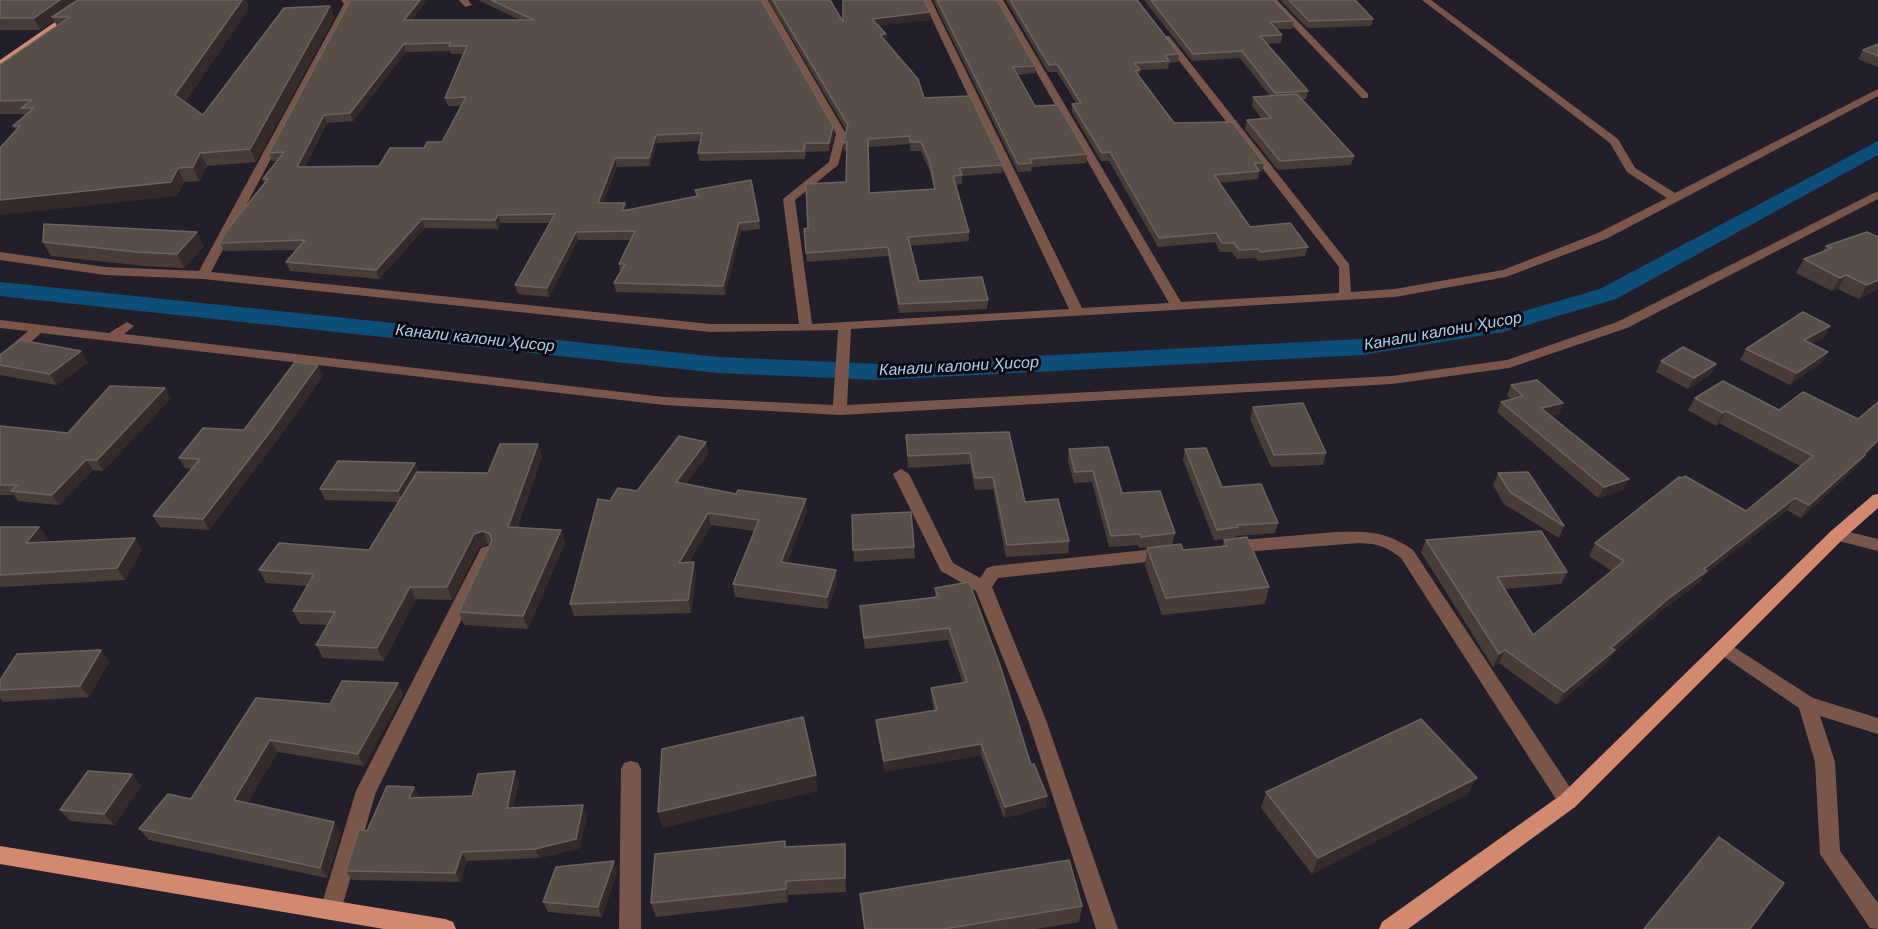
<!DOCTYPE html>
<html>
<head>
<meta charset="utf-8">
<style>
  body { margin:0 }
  canvas { display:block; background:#231f2a }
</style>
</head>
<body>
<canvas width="1878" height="929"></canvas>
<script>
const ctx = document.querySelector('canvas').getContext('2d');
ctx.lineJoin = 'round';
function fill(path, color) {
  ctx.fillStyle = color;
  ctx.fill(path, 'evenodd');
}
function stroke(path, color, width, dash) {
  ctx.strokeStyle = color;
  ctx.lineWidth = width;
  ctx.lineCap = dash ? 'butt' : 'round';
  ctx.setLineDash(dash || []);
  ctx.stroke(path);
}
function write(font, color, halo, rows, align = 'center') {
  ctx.font = font + ' "DM Sans",sans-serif';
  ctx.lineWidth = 6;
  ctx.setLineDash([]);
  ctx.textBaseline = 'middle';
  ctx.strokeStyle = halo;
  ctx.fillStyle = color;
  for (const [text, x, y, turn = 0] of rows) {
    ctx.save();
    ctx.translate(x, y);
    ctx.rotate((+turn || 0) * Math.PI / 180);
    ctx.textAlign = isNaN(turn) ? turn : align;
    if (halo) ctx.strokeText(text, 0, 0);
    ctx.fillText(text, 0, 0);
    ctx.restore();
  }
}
const canal = new Path2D(`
  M1878,141V155L1616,299L1503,332L1362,355L881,380L719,373L0,296V282L719,357L881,364L1362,339L1500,318L1600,289Z`);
const minor = new Path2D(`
  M341,0H350L353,3L211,272L710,324H799L783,199L829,162L836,134L760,0H768L846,134L838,165L795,200L812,324L1069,309L923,0H931L1082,308L1169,303L995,0H1003L1181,302L1339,293V267L1163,40V36H1169L1349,264L1351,292L1395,289L1503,270L1598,233L1667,198L1627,172L1610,143L1422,0H1431L1618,139L1635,168L1675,193L1878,89V96L1606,239L1506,277L1395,297L851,329L847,405L1392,376L1507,360L1617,322L1874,193L1878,192V199L1627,328L1509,368L1392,384L840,415L664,405L41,333L5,365L0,366V355L28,331L0,328V320L109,333L127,322L134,326L124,334L664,397L833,405L838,330L710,332L203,279L105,275L0,260V252L105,267L199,271L344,4Z
  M459,0H468L472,5L465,7Z
  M1268,0H1277L1368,94V98H1362Z
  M901,469L909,474L953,563L980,578L987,568L993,566L1165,548L1171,550L1173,554L1171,558L1165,560L998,578L992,587L1046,720L1118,929H1096L1028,720L976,591L941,571L893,474Z
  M1837,529L1878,539V551L1831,539L1829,535L1831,531Z
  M1336,532C1368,531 1386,531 1413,550L1575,795L1578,801L1575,807L1568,810L1561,807L1401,558C1385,546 1379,544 1359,543L1230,553L1224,551L1222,547L1224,543L1230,541Z
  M487,546L493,548L495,552L376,792L339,917L331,920L323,917L320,910L356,791L479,552L481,548Z
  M1723,640L1813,698L1878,718V734L1820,716L1835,762L1840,851L1878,903V929L1870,928L1820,854L1815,762L1799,708L1717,652L1714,647L1717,642Z
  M631,761L638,763L641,769V929H619L621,769L624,763Z`);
const major = new Path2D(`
  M87,0H97L0,67V60Z
  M1878,494V508L1843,539L1575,807L1408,929H1379L1382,922L1561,795L1831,531L1873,495Z
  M0,846L445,919L453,922L456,929H384L0,864Z`);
const wall = new Path2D(`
  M0,0L249,8L185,102L203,115L330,6L334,18L256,162L207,166L199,181L184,182L177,196L16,130L13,126L25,116L24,114H0V65L57,26L54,20L40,30H0Z
  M478,0H761L834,134L829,151L806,152L805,159L699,161L698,153L700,141L657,143L650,166L617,167L603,203H625L627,210L696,196L695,190L759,221L760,229L741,231L725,295L616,292L614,283L620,272L619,264L631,240H578L549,297L518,294L515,285L550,223H501L498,229L425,228L379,279L290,271L286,262L297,250L224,251L220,243L264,183L263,179L277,161H272L269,153L412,20H520ZM450,51L451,54H464L445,98L448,106H461L442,142L379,166L305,167L327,123L353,121L406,52Z
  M769,0H830L843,22L930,12V20L879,25L886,34L887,42H886L924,98L1003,165L1002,173L962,176V184L955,185L969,232V241L910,246L919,281L988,300L987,309L899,313L888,256L807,262L804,229L808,228L846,182L847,151H844L843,143L846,130ZM910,144V151H921L930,172L934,189L870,193L869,147Z
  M933,0H997L1035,66V73L1017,75L1035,106L1087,154L1086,163L1032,167L1031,171L1018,172Z
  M1006,0H1137L1179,54L1178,62L1169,63L1168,69L1140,70L1139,76L1174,123L1264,163L1262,171H1259L1258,179L1219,183L1250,227L1308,247L1305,256L1258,261L1256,258L1237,259L1232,252H1220L1215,242L1158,247L1109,161H1101L1072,112V104L1076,103L1057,72H1048Z
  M1144,0H1273L1294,21L1292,29H1277L1282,35L1281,43L1267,44L1308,91L1306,99H1302L1354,156L1351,165L1278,170L1245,129L1247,120L1262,119L1252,106L1253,97L1270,96L1240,58L1192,61Z
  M1280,0H1355L1373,19L1371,26L1307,28Z
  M1878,44V67L1858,59L1863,50Z
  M1878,237V289L1859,299L1838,289L1832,291L1796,273L1804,259L1823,252L1826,246Z
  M43,242L204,246L184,268L145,266L51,256Z
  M1830,326L1824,337L1811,344L1821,363L1790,385L1740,360L1746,349Z
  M0,355L88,362L57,385L0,375Z
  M1661,361L1716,364L1710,375L1688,389L1656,372Z
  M318,365L323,376L275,443L209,530L160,527L153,516L192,469L185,468L179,458L244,430Z
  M1511,385L1563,403L1559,414L1550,416L1623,490L1598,498L1497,412L1501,402L1511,399L1507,395Z
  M171,398L103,471L93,470L59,505L18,501L14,495H0V426L68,433Z
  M1695,398L1862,460L1857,467L1801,518L1787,510L1704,575L1699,583L1661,611L1614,652L1607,663L1557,705L1499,663L1493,667L1421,552L1426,540L1567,572L1561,584L1505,589L1533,635L1612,571L1589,556L1595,543L1746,511L1800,466L1719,423L1716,426L1688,410Z
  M1253,407L1326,453L1323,465L1271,467L1250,419Z
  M1009,432L1025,502L1069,541L1068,553L1006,557L993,489L975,490L970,464L908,468L906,435Z
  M706,442L708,455L686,484L807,511L787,563L837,582L828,609L735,597L733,584L755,531L711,525L689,562H694L696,575L691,613L574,616L570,604L637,491Z
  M1069,449L1122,493L1175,533L1172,545L1139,548L1138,545L1109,547L1092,482L1074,483L1068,461Z
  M1185,449L1222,487L1278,523L1275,533L1236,536L1235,538L1214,540L1183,460Z
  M542,456L517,528L561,530L565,543L528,629L464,625L459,612L490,545L488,544L479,547L452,600L416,599L384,661L323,658L316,645L328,625L300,624L293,611L307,586L266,583L259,570L369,550L398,502L325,500L320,489L415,463L419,472L488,473Z
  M1498,473L1564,526L1559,538L1504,504L1493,485Z
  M852,515L914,547L915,558L854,562Z
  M0,527H39L47,538L44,542L135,538L142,549L125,580L0,587Z
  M1224,540L1269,587L1265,604L1162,615L1145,565L1147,548L1183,550L1223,546Z
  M935,588L1031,765L1046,807L1004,818L981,755L885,772L877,732L876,720L934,711L932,700L931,688L963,683L948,640L865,649L860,606L935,597Z
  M101,650L109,662L89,697L3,702L0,698V680Z
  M403,694L364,766L278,752L247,803L341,833L327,878L149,840L139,829L191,799L256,698L330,704Z
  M519,781L513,808L587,814L580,848L539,858L467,861L460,882L352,880L346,871L414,787L419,796L418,798L472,796Z
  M141,786L114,825L70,821L60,810Z
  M1266,792L1468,794L1312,874L1261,808Z
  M845,844L846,858V892L788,895V902L656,917L651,903L786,847Z
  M617,872L602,917L548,912L543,902Z
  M860,894L1082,906L1079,922L1036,929H864Z`);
const shadedWall = new Path2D(`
  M60,0H83L52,17L54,20L40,30L34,18Z
  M242,0H246L249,8L181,108L175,95Z
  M420,0H428L406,28L404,20Z
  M330,6L334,18L256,162L250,149Z
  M930,12V20L873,26L872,19Z
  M886,34L887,42L880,43V35Z
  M404,44L406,52L353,121L350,113Z
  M324,115L327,123L300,176L297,167Z
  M833,126L834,134L829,151V143Z
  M656,135L657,143L650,166L649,158Z
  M200,153L207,166L199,181L193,167Z
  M615,158L617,167L600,212L598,203Z
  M178,168L184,182L177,196L0,215V200Z
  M625,203L627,212L622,211Z
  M498,215L501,223L498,229L495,220Z
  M422,219L425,228L379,279L376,270Z
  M739,223L741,231L725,295L723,286Z
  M197,232L204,246L184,268L177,254Z
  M576,232L578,240L549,297L547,288Z
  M1846,275L1838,289L1832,291L1840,278Z
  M1878,280V289L1859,299L1867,285Z
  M1830,326L1824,337L1797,351L1804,340Z
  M81,351L88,362L57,385L50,374Z
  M1828,352L1821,363L1790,385L1797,373Z
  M1716,364L1710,375L1688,389L1694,378Z
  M318,365L323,376L275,443L209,530L203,519Z
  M165,388L171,398L103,471L97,460Z
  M1563,403L1559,414L1537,419L1541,408Z
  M1726,411L1719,423L1716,426L1723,413Z
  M1878,440V444L1862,460L1857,467L1801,518L1809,505Z
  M706,442L708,455L679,494L676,482Z
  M538,444L542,456L512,540L508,527Z
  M86,460L93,470L59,505L52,495Z
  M415,463L420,474L403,502L398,491Z
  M1629,479L1623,490L1598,498L1604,487Z
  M1795,498L1787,510L1704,575L1699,583L1661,611L1614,652L1607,663L1557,705L1564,692L1611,648L1669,598L1704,569Z
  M806,499L807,511L783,575L781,562Z
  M708,513L711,525L681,575L679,563Z
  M39,527L47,538L35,554L26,543Z
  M561,530L565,543L528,629L523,616Z
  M483,531L488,544L479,547L452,600L447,587L474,534Z
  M135,538L142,549L125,580L117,568Z
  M694,562L696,575L691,613L688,600Z
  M836,570L837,582L828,609L827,597Z
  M410,587L416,599L384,661L377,648Z
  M101,650L109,662L89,697L80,686Z
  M1505,650L1499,663L1493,667L1499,654Z
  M398,683L403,694L364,766L358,754Z
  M270,740L278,752L242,812L234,800Z
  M981,744V755L885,772L884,761Z
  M515,771L519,781L511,817L507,808Z
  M132,774L141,786L114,825L104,814Z
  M816,775L818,791L662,828L658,812Z
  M1477,778L1468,794L1312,874L1318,858Z
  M414,787L419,796L414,808L409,798Z
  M1047,796L1046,807L1004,818L1005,807Z
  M583,805L587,814L580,848L539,858L535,849Z
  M334,822L341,833L327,878L320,868Z
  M845,844L846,858V892L845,878Z
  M462,852L467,861L460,882L455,873Z
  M614,861L617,872L602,917L598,907Z
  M786,881L788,895V902L786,889Z`);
const building = new Path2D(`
  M0,0H60L34,18H0Z
  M78,0H242L175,95L203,115L284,8L330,6L250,149L200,153L193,167L178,168L171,182L0,200V148L20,126H13L34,108H21L32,100L0,101V65L70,17H52Z
  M353,0H420L404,20H534L491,0H761L833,126L829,143H805L804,151L698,153L702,133L656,135L649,158H615L598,203H625L622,211L698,196L695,190L751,180L759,221L739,223L723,286L614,283L625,264H619L635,231L576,232L547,288L515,285L555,214L498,215L495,220L422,219L376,270L286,262L305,240L220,243L227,230L268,179H263L284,152L269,153L349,3ZM451,43L449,46H467L445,98L466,97L442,142H427L424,148H390L379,166L297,167L324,115L350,113L404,44Z
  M773,0H830L843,22V0H924L930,12L872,19L886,34L880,35L918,79L924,98L970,96L1003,165L959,168L962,175L953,176L969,232L908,237L919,281L982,277L988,300L899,304L888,247L806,253L804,229L808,228L806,184L846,182L847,142L843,143L848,125ZM910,136V142H921L930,163L935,189L869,193L868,139Z
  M937,0H997L1035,66L1013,67L1035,106L1058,105L1087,154L1030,159L1032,163L1018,164Z
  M1010,0H1137L1179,54L1165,55L1169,61L1134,63L1140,70L1135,71L1174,123L1232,122L1264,163H1254L1259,171L1214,175L1250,227L1290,223L1308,247L1260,252L1258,249L1239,250L1234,243H1222L1216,233L1159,238L1110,152L1102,153L1072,104L1081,103L1057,64L1049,65Z
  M1151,0H1273L1294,21L1270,22L1282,35L1260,36L1308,91L1275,93L1242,51L1193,54Z
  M1289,0H1355L1373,19L1309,21Z
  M1878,44V56L1863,50Z
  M1297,94L1354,156L1280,161L1247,120L1271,118L1253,97Z
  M44,224L197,232L177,254L137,252L43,242Z
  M1867,232L1878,237V280L1867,285L1846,275L1840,278L1804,259L1832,248L1826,246Z
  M1803,312L1830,326L1804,340L1828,352L1797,373L1746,349Z
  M20,340L81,351L50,374L0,365V355Z
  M1683,347L1716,364L1694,378L1661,361Z
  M295,362L318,365L270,432L203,519L153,516L200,459L179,458L203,428L244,430Z
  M1537,380L1563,403L1541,408L1629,479L1604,487L1501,402L1523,396L1511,385Z
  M1723,381L1779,410L1803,392L1858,419L1878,402V440L1864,454L1865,455L1809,505L1795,498L1704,569L1707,571L1669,598L1611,648L1615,650L1564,692L1505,650L1499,654L1426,540L1541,531L1567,572L1497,577L1533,635L1624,561L1595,543L1679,477L1682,478L1685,476L1746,511L1813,456L1726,411L1723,413L1695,398Z
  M110,386L165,388L97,460H86L52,495L11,491L17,485H0V426L68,433Z
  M1303,403L1326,453L1274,455L1253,407Z
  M1009,432L1025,502L1058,499L1069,541L1007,545L993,477L975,478L970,453L908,456L906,435Z
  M679,436L706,442L676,482L736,494L738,490L806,499L781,562L836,570L827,597L733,584L759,520L708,513L679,563L694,562L688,600L570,604L598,499L610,501L618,488L637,491Z
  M500,444H538L508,527L561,530L523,616L459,612L492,540L490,534L483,531L474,534L447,587H410L377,648L316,645L335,612L293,611L314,574L259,570L279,543L369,550L417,472L488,473Z
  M1108,447L1122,493L1160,491L1175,533L1141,537L1140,534L1111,536L1093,471L1075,472L1069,449Z
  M1206,448L1222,487L1261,484L1278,523L1237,525L1238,527L1217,530L1185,449Z
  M338,461L415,463L398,491L320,489Z
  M1528,472L1564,526L1510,492L1498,473Z
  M911,512L914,547L853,550L852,515Z
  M0,527H39L26,543L135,538L117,568L0,575Z
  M1247,537L1269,587L1166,598L1147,548L1181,544L1183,550L1227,546L1224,540Z
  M969,582L1001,668L1031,765L1034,764L1047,796L1005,807L981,744L884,761L876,720L937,710L931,688L967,682L949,628L864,638L860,606L938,597L935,588Z
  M101,650L80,686L0,690V680L17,654Z
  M342,681L398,683L358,754L270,740L234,800L334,822L320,868L139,829L168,794L191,799L256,698L330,704Z
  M803,717L816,775L658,812L662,749Z
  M1421,719L1477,778L1318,858L1266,792Z
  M88,771L132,774L104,814L60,810Z
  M515,771L507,808L583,805L576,839L535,849L462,852L455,873L346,871L359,829L367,831L387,786L414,787L409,798L472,796L478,774Z
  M1719,837L1784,883L1750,929H1644Z
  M785,841V847L845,844V878L786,881V889L651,903L655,854Z
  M1069,860L1082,906L944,929H865L860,894Z
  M614,861L598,907L543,902L556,867Z`);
const waterNames = [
  ["Канали калони Ҳисор",1443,332,-10],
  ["Канали калони Ҳисор",475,339,6],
  ["Канали калони Ҳисор",959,367,-3]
];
fill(canal, '#0c4e78');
fill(minor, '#7a554a');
fill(major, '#d38870');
fill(wall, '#483d36');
fill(shadedWall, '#332a29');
fill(building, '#574e48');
stroke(building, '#6b635f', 1.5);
write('italic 16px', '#aacfee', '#0c0a0f', waterNames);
</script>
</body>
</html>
